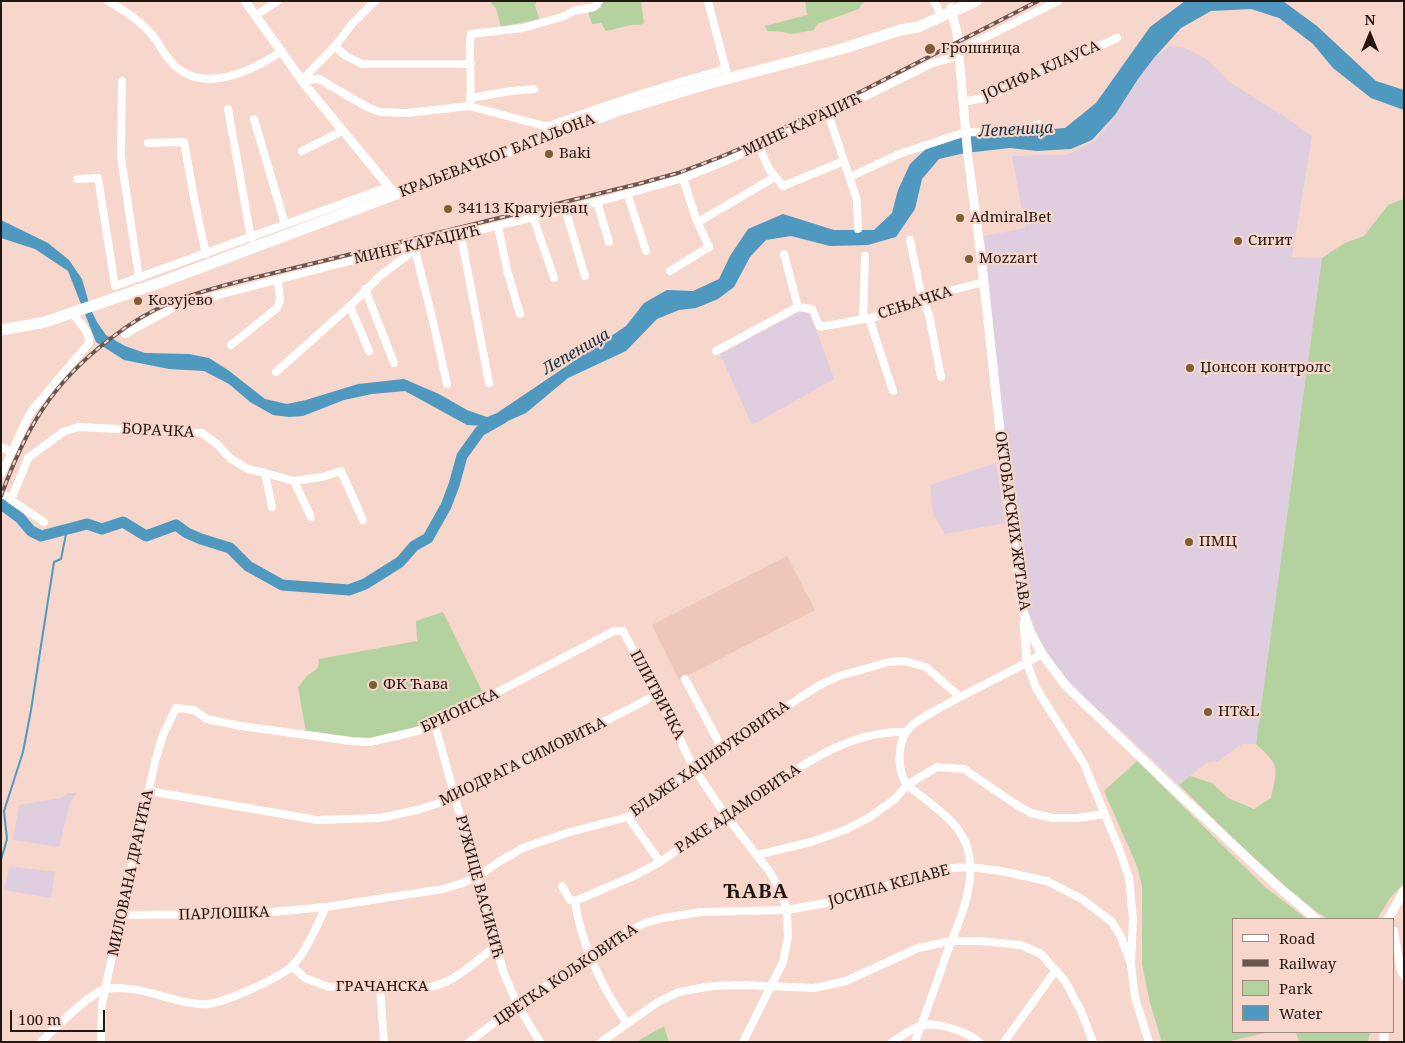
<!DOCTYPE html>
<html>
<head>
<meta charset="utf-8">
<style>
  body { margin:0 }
  #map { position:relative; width:1405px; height:1043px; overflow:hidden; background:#f7d6cb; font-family:"Noto Serif",serif }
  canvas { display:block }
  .frame { position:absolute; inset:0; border:2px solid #231713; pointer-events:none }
  .legend { position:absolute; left:1232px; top:918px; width:162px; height:115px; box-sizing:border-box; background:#f7d6cb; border:1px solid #a28a81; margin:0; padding:6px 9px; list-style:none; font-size:15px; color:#231713 }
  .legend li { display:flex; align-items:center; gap:10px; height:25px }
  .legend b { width:25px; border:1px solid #a28a81 }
  .north { position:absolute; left:1345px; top:10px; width:50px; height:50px; -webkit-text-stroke:4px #f7d6cb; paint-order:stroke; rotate:0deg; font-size:14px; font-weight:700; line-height:20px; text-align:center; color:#231713 }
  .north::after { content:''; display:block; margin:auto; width:18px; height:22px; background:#231713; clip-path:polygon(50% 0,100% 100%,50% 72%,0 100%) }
  .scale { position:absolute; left:10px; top:1010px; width:95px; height:22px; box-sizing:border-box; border:2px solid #231713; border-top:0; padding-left:6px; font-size:15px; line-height:18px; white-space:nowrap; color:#231713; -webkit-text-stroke:4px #f7d6cb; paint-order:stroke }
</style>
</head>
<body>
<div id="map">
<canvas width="1405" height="1043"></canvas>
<div class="frame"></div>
<ul class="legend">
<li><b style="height:6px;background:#fff"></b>Road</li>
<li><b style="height:6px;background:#69564f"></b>Railway</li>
<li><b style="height:14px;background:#b3d2a0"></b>Park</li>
<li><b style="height:14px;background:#4f98c0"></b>Water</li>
</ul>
<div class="north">N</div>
<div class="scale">100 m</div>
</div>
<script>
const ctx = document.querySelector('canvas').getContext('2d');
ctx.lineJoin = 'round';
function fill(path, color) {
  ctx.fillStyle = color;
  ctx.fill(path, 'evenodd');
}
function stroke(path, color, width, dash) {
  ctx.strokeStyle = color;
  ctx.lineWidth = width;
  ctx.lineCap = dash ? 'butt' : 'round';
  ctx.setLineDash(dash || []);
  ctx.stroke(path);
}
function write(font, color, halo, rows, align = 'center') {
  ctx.font = font + ' "Noto Serif",serif';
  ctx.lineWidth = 4.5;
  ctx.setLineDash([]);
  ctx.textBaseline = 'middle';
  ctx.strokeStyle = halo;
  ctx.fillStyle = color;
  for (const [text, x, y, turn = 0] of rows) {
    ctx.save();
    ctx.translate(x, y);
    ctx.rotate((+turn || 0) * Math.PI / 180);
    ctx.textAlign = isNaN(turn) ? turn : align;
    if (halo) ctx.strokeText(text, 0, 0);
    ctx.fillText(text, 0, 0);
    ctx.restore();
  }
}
const industrial = new Path2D(`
  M1170,46L1183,47L1208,60L1229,82L1287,118L1312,137L1292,257L1322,258L1256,744H1242L1218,761L1206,763L1179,785L1120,729L1083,698L1061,673L1046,652L1025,606L1019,571L984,236L1025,228L1012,156L1066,155L1094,142L1114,118L1141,75L1157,56Z
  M801,311L810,313L834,379L752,425L720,354Z
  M996,463L1005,523L945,534L933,514L930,485Z
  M67,793H77L70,802L59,847L13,840L19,805L62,798Z
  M9,866L55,872L51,898L4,890Z`);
const built = new Path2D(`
  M787,556L815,610L679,680L652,625Z`);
const green = new Path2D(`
  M493,1H537L535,5L539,19L501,27L496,8L491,3Z
  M602,1H641L644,23C639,26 637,24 632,25C623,26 615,30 606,31L601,23L592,24L588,11L601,8Z
  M805,1H865L861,5L859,9L817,24L814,30L791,34L784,32L767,31L765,26L807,15Z
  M1404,199V883L1390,898L1377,919H1328L1317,912L1285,886L1235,840L1179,785L1190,776L1212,783L1228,798L1254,809L1271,798C1278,767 1280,766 1256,744L1322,258L1345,243L1364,236L1388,205Z
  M443,612L484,695L434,722L367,740L306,732L298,687L307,676L318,668L319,659L417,641L416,621Z
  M1137,761L1265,887L1307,919H1234V1032H1269L1226,1042H1162L1150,1003L1142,964V886L1137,866L1104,791Z
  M664,1026L669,1042H636Z
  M1296,1032H1370L1368,1042H1299Z`);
const water = new Path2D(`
  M1185,1H1283L1317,26L1376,81L1404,90V110L1371,98L1333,68L1313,44L1279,18L1251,9L1211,11L1181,28L1154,58L1138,79L1115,115L1092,140L1071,149L1037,151L1010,148L965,153L939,159L922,179L915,209L896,237L868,245L830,246L791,236L766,240L750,257L734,287L718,299L696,308L679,310L657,319L626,351L568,378L526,413L492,428L489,422L484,426L467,425L405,391L372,394L344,400L303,416L289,417L273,415L250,402L229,384L204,371L169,369L124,360L96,342L68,271L35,249L1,238V220L48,243L69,260L82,279L91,310L97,322L106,335L125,346L145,353L189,354L209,358L228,370L265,399L287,404L306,400L358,384L404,379L439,394L467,410L487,417L497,413L626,326L644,303L667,290L693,291L719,279L730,256L748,229L783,214L834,230H874L892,213L898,190L910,164L927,148L961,136L1065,128L1096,103L1150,27Z`);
const stream = new Path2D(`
  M1,860L7,839L4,811L23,752L31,710L54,562L61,559L67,529`);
const river = new Path2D(`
  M1,504L20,518L31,531L41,536L87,524L102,529L123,522L146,536L176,525L187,533L201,539L230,548L248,566L282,585L349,590L365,584L400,562L414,546L428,538L446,506L454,485L462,456L480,431L503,418`);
const minor = new Path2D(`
  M108,1C124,10 142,22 153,36C160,45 165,56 173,64C204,95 252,71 282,51
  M708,1L727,74
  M934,1L939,11
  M256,15L278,1
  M335,46L346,56L362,64H471
  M958,51L1058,1
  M302,80L319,79L367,107L380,112L407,113L469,106L564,131
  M302,80L335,46L352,24L375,1
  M122,81L121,157L139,278
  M471,98L511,91L534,89
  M963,102L988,97L1117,38
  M469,106C474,83 467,56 471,34L523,28L562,17L574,11L594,7L599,1
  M228,109L251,238
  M828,113L857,200L858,229
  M254,119L285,224
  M549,126C608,104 666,85 726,69
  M148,143L184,142L195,203L206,254
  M759,146L769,169L783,186L844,161
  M302,151L342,131
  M850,177L899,154L966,132L998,133L1023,129L1039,124
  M77,179L98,178L115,286L388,187
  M627,193L646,251
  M597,202L609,242
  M565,209L585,276
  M533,217L554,278
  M698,222L775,177
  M498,226L507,270L520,314
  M461,236L489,383
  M910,240L922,298L929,315L941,377
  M414,246L432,317L447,384
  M784,254L798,307
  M670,271L709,247L696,219L683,178
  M365,289L394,363
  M350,306L369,351
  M863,318L865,256
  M869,318L893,391
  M125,334L176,306L346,262L597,202L683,178L721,163L852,103L933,63L959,56
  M231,345L277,308L280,300L278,280
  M716,351L798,307L812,309L820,327C852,320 896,318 922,298L984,282
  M276,372L350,306L381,275L408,255L414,246
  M1,447L12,452L1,474
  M12,452L27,419L33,409L89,343C90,331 79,322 72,313
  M265,473L272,507
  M294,481L311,517
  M1,492L11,500L28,458L63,432L78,427L202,433L217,444L230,458L248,469L265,473L294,481L322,477L341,471L363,520
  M11,500L44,522
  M1027,663L1036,688L1084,764L1118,846L1129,878L1133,919L1131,964L1135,998L1149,1042
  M685,679L724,752
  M435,725L504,974L518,1006L540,1042
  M149,791L317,820L380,818L417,810L455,798L656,695
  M628,817L660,862
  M757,855L811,842L847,829L870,817L895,799L907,785L937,767L964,769L1012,802L1031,813L1053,818H1077L1105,814
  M562,886L570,900L575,901C581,944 602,987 626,1022
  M575,901L636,875L660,862C690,841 721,820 751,799C798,768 847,730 906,732
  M122,915L251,914L326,907
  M1394,931L1401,971L1404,976
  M292,966L305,978L329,987L425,988C456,983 471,964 495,947
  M380,988L384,1042
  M41,1042C54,1029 89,993 106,989C130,984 161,997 185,1002C191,1003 201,1005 208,1004C226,1002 277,979 291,967C307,952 316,926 326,907L443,889L460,884L477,877L500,861L525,847L570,832L628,817L653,803L693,767L724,752L758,728L789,705L818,686L839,676L889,662L904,661L926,667L959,696
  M101,1042L102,1005L105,989L155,762L163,735L176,708L194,710L207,719L241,726L351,741L370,742L426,729L435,725L614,631H623L676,731L693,767L726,816L769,871L780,889L787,910L788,937L783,962L743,1042
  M469,1042L494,1023L590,955L629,931L645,923L663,918L701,912L787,910L837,901L921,875L953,868L970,867L1001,871L1047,881L1082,899L1112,922L1121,937L1131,964
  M601,1042L658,1002L679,992L712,986L742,985L814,988L846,981L918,948L951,941H980L1021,945L1041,954L1065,981L1081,1011L1093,1042
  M892,1042C901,1037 910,1029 920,1026C935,1021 967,1031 979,1042
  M915,1042C926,1012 937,982 947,953C959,920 977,885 968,850C962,825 938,810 919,794C915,791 910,788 907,785C897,770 897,745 907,731C913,722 923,718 931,713C967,692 1006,675 1042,654
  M1004,1042L1056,970`);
const tertiary = new Path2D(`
  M245,1L306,86L395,194
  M951,8L957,33L968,157L980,248L1003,459L1022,608L1030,632L1042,654L1066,686L1179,794L1275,884L1316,919
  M1024,623L1027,663
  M1388,919L1404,891
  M1384,1032V1042`);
const primary = new Path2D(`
  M1,330L45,322L159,283L617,111L707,84L845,48L900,30L918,27L976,1`);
const rail = new Path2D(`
  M1,496C26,428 51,384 110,339C129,324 150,311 172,302C196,293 221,286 245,280L638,184L678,173L718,158L751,144L797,121L862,91L1038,1`);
const markers = [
  [930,49,6,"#7d5f33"],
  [549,154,5,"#7d5f33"],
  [448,209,5,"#7d5f33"],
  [960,218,5,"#7d5f33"],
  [1238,241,5,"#7d5f33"],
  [969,259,5,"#7d5f33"],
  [138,301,5,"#7d5f33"],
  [1190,368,5,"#7d5f33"],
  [1189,542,5,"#7d5f33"],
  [373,685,5,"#7d5f33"],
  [1208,712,5,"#7d5f33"]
];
const poiNames = [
  ["Грошница",941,49],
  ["Baki",559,154],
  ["34113 Крагујевац",458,209],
  ["AdmiralBet",970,218],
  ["Сигит",1248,241],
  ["Mozzart",979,259],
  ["Козујево",148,301],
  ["Џонсон контролс",1200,368],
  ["ПМЦ",1199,542],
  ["ФК Ћава",383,685],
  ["HT&L",1218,712]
];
const streetNames = [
  ["ЈОСИФА КЛАУСА",1041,71,-24],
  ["МИНЕ КАРАЏИЋ",802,125,-25],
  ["КРАЉЕВАЧКОГ БАТАЉОНА",497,156,-21],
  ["МИНЕ КАРАЏИЋ",417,245,-13],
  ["СЕЊАЧКА",915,303,-18],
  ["БОРАЧКА",158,431,3],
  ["ОКТОБАРСКИХ ЖРТАВА",1012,521,82],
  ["ПЛИТВИЧКА",657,695,62],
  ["БРИОНСКА",460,711,-25],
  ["БЛАЖЕ ХАЏИВУКОВИЋА",710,759,-35],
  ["МИОДРАГА СИМОВИЋА",523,762,-26],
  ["РАКЕ АДАМОВИЋА",738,809,-34],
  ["МИЛОВАНА ДРАГИЋА",131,873,-78],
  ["ЈОСИПА КЕЛАВЕ",889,886,-15],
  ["РУЖИЦЕ ВАСИКИЋ",479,887,75],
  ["ПАРЛОШКА",224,914,-2],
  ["ЦВЕТКА КОЉКОВИЋА",566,975,-34],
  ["ГРАЧАНСКА",382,987]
];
const waterNames = [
  ["Лепеница",1016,130,-3],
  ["Лепеница",576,352,-30]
];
const districtNames = [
  ["ЋАВА",756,892]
];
fill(industrial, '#dfcee0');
fill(built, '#efc7b9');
fill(green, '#b3d2a0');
fill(water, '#4f98c0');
stroke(stream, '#4f98c0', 2);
stroke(river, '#4f98c0', 11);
stroke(minor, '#fff', 8);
stroke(tertiary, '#fff', 9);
stroke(primary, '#fff', 11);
stroke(rail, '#69564f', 4);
stroke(rail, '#f7d6cb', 2, [5.5]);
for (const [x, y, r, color] of markers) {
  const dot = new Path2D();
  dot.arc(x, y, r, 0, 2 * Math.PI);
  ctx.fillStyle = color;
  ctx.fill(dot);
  stroke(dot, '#f7d6cb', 2);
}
write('15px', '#231713', '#f7d6cb', poiNames, 'left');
write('15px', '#231713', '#f7d6cb', streetNames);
write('italic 16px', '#0d2f40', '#f7d6cb', waterNames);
ctx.letterSpacing = '1px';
write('bold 20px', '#231713', '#f7d6cb', districtNames);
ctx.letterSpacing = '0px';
</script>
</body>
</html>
